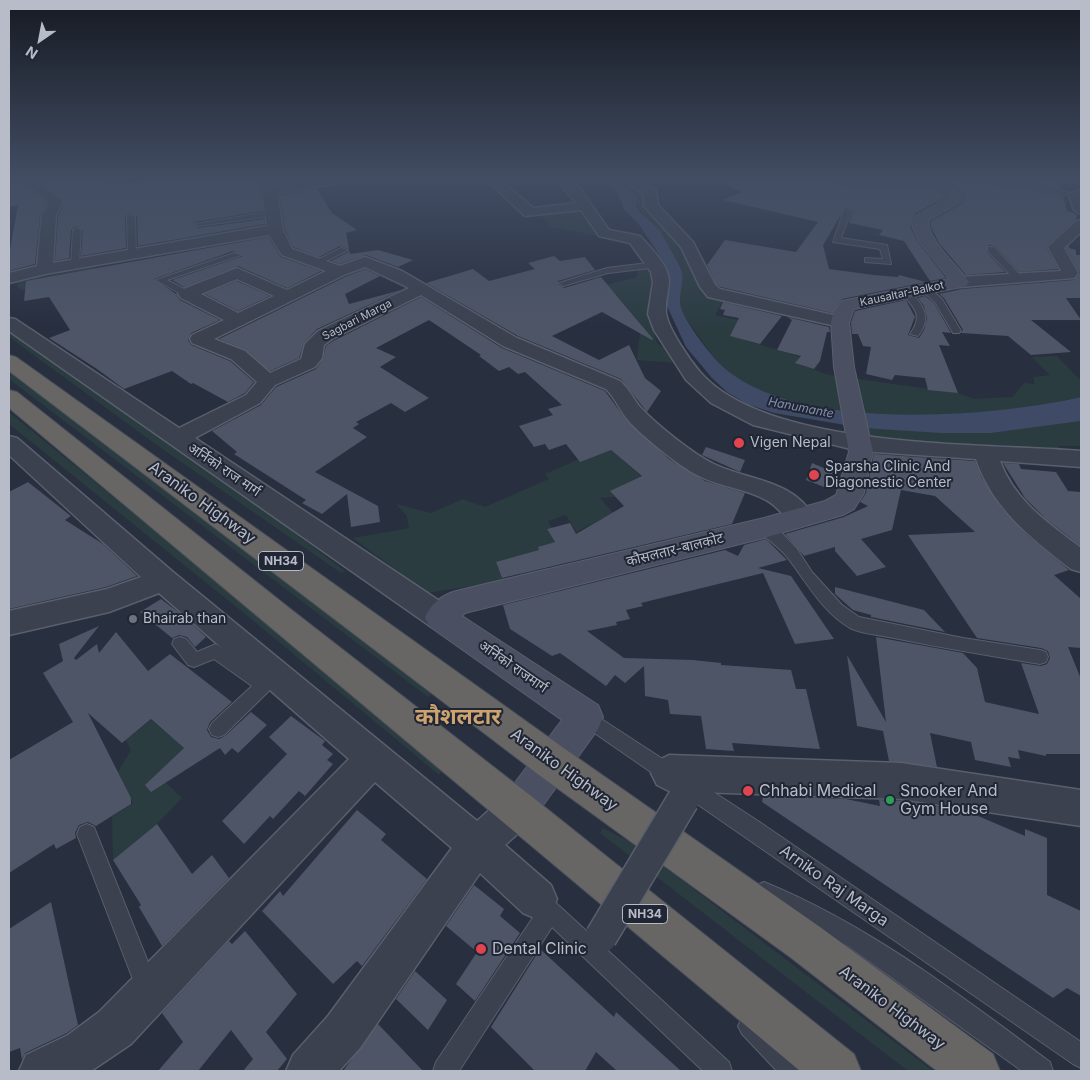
<!DOCTYPE html>
<html>
<head>
<meta charset="utf-8">
<style>
  body { margin:0 }
  #map { position:relative; width:1090px; height:1080px; overflow:hidden; background:#282f3f; font-family:Inter,sans-serif }
  canvas { display:block }
  .frame { position:absolute; inset:0; border:10px solid #b8bcc9; pointer-events:none }
  .north { position:absolute; left:15px; top:15px; width:50px; height:50px; -webkit-text-stroke:4px #202634; paint-order:stroke; rotate:213deg; font-size:14px; font-weight:700; line-height:20px; text-align:center; color:#b8bcc9 }
  .north::after { content:''; display:block; margin:auto; width:18px; height:22px; background:#b8bcc9; clip-path:polygon(50% 0,100% 100%,50% 72%,0 100%) }
</style>
</head>
<body>
<div id="map">
<canvas width="1090" height="1080"></canvas>
<div class="frame"></div>
<div class="north">N</div>
</div>
<script>
const ctx = document.querySelector('canvas').getContext('2d');
ctx.lineJoin = 'round';
function fill(path, color) {
  ctx.fillStyle = color;
  ctx.fill(path, 'evenodd');
}
function stroke(path, color, width, dash) {
  ctx.strokeStyle = color;
  ctx.lineWidth = width;
  ctx.lineCap = dash ? 'butt' : 'round';
  ctx.setLineDash(dash || []);
  ctx.stroke(path);
}
function write(font, color, halo, rows, align = 'center') {
  ctx.font = font + ' Inter,"Noto Sans Devanagari",sans-serif';
  ctx.lineWidth = 4;
  ctx.setLineDash([]);
  ctx.textBaseline = 'middle';
  ctx.strokeStyle = halo;
  ctx.fillStyle = color;
  for (const [text, x, y, turn = 0] of rows) {
    ctx.save();
    ctx.translate(x, y);
    ctx.rotate((+turn || 0) * Math.PI / 180);
    ctx.textAlign = isNaN(turn) ? turn : align;
    if (halo) ctx.strokeText(text, 0, 0);
    ctx.fillText(text, 0, 0);
    ctx.restore();
  }
}
const green = new Path2D(`
  M615,179H626L641,188L724,299L715,315L738,320L732,336L800,357L796,363L829,375L958,393L974,399L1013,397L1024,383L1035,384L1033,377L1050,375L1032,357L1057,356L1078,378L1081,379V397C988,419 836,427 748,385C727,375 712,356 700,338C693,328 683,317 680,305C677,293 684,280 681,268L639,209L636,204L638,197Z
  M579,209L598,236L551,227L541,216Z
  M221,253L227,257L170,275L20,290L17,286L19,282L32,280L29,279L32,277L64,270C74,274 86,265 97,268Z
  M638,270H646L652,273L650,316L657,343L674,355L676,363L637,360L641,324L615,293L602,286L637,277Z
  M9,328L166,436L345,571L341,573L154,443L9,337Z
  M9,371L369,642L431,694L428,697L9,379Z
  M9,412L444,767L439,775L250,618L9,424Z
  M1081,421V446H1058L1066,453L864,437L863,428L991,433Z
  M607,447L641,476L611,491L615,497L600,498L613,513L576,532L566,515L548,521L552,528L547,529L555,542L538,548L549,569L521,576L513,557L496,563L503,581L427,593L353,538L409,528L407,516L396,504L431,513L463,499L485,507L549,479L545,474Z
  M151,720L184,748L157,774L182,798L157,824L113,860L112,817L133,803L118,772L131,750L126,740Z
  M603,828L634,844L933,1071H908L600,833Z`);
const water = new Path2D(`
  M598,179H615L638,197C638,200 636,202 636,204C637,213 653,223 659,230C662,234 679,264 681,269C685,279 679,292 680,303C681,316 702,343 711,354C774,436 991,418 1081,397V421L991,433H942L863,428L774,413L747,404L727,392L712,378L686,347L667,306L669,275L664,262L638,223L624,210L618,193Z`);
const building = new Path2D(`
  M38,179H109L105,184L157,179H258L263,211L195,222L193,224L199,228L264,219L265,224L138,246L137,217L130,213L125,217L126,248L81,256L83,230L76,226L71,230L69,258L55,261L58,216L65,202Z
  M712,179H831L852,191H938L946,197L916,213L910,227L918,242L946,278L930,281L904,241L879,235L883,230L849,223L853,211L845,208L823,245L829,269L874,275L898,277L899,275L926,282L842,299L832,313L721,287L716,284L707,265L725,240L796,252L818,222L723,200L742,192Z
  M950,179L1019,187L1063,196L1067,211L1077,214L1076,219L1046,247L1058,269L1019,272L995,246L988,245L987,252L1005,272L966,275L939,243L931,227V221L963,203L965,195L945,180Z
  M1020,179H1058L1061,189Z
  M20,181L47,203L40,215L35,264L9,271V255L18,205L9,207V183Z
  M317,189L332,213L357,230L346,233L349,249L340,246L319,257L293,247L285,229L279,196Z
  M268,237L281,257L321,271L287,288L238,266L184,287L172,280L243,256L233,251L154,279L176,294L180,300L220,320L191,333L188,340L191,345L230,361L254,382L245,393L228,402L193,383L191,384L172,371L124,389L97,369L49,338L70,330L49,297L24,301L26,281Z
  M1069,245V248L1076,250V255H1081V298H1066L1081,320H1031L1071,352L1031,355L1008,336L961,333L963,330L944,298L939,294L962,289L1074,280L1080,273L1066,248Z
  M378,250L413,260L398,267L366,255L340,264L331,261L350,251V254Z
  M554,256L560,261L585,257L595,270L558,281V284L564,288L601,277L653,339L652,340L602,312L552,336L599,360L629,345L645,378L661,391L647,412L621,379L518,336L426,283L473,269L489,281L535,269L528,263Z
  M365,269L380,276L345,294L349,304L401,290L317,329L304,343L299,358L270,371L246,350L219,339L347,276Z
  M237,281L270,296L238,311L205,294Z
  M925,296L934,303L951,333L942,332L950,346L939,345L958,393L928,390L925,378L895,375L892,380L866,374L871,347L863,346L858,334H852L851,322L855,311L906,300L915,317L908,335L919,338L924,330L927,318L924,306L918,298Z
  M421,297L502,348L605,391L627,421L669,459L705,481L745,493L732,524L502,578L496,562L539,550L538,547L555,542L547,529L570,523L576,534L624,506L610,491L642,476L611,450L580,462L566,444L549,450L545,444L534,447L519,426L553,415L548,409L562,405L525,372L518,374L509,367L499,371L479,356L481,355L429,320L376,348L396,357L380,367L429,398L405,412L391,403L356,422L359,424L353,428L367,437L315,472L378,506L380,522L351,527L347,494L322,514L302,503L306,500L234,454L237,452L212,431L261,405L276,387L316,369L323,359L326,346L333,341Z
  M723,302L782,316L760,344L730,336L739,318L723,315L725,310L720,309Z
  M787,317L829,327L830,332H827L820,361L814,369L795,363L801,356L777,350L792,320Z
  M706,447L745,460L740,472L702,455Z
  M874,454L975,461L982,478L1002,509L1027,535L1069,570L1054,575L1081,599V648L1068,647L1081,679V754H1046V756L1018,750L1020,759L1008,757L1011,767L975,760L971,742L930,733L937,767L889,761L883,731L857,726L847,655L886,722L876,637L963,653L977,668L985,702L1039,714L1021,663L1041,666L1047,664L1050,658L1048,651L1041,648L977,638L908,535L975,532L935,496L901,490L892,530L861,539L886,567L857,576L835,551V547L804,556L785,534L844,517L868,506L860,502L866,493Z
  M812,463L833,472L824,487L806,480Z
  M1003,463L1019,464L1021,469L1056,472L1068,491L1081,492V546L1046,519L1025,498Z
  M28,482L71,516L65,520L103,544L137,576L106,587L9,609V492Z
  M766,539L787,560L758,568L791,576L834,639L795,644L763,573L641,603L643,606L626,610L630,619L616,622L617,625L587,631L624,658L693,660L721,663V665L791,670L796,689H806L820,749L732,743L734,751L706,749L701,716L670,714L668,700L645,696L644,666L625,683L615,675L606,686L560,653L552,656L510,629L503,605L725,550L738,556L744,545Z
  M835,587L924,610L945,632L871,617V615L853,610L835,594Z
  M161,599L182,615L206,637L195,647L187,637L179,635L172,638L140,612Z
  M99,626L74,658L76,660L97,644L99,653L116,632L148,671L170,654L232,702L210,722L207,730L211,737L219,739L225,736L251,712L267,725L238,753L232,748L225,755L220,748L151,792L145,785L184,748L151,719L122,743L88,713L131,798V804L96,826L88,822L79,825L75,833L76,838L56,849L54,844L9,873V760L73,722L43,673L63,661L59,644Z
  M291,716L325,741L322,745L333,754L327,760L333,764L305,796L299,791L273,819L270,816L244,844L222,821L287,754L269,737Z
  M763,796L846,799L880,806L879,800L901,801L964,810L1025,836V829L1047,838V895L1081,911V996L1067,988L1053,998L762,802Z
  M357,810L386,834L381,840L427,879L362,966L357,961L333,984L262,911L280,891L283,896Z
  M157,824L192,874L212,855L229,878L162,946L139,907L141,905L113,860Z
  M474,885L504,909L500,916L520,933L475,1001L456,984L477,952L446,926Z
  M51,902L78,1025L67,1033L25,1053L22,1060L20,1048L9,1052V929Z
  M245,931L297,994L266,1032L287,1059L277,1071H243L253,1059L231,1030L198,1071H158L183,1042L162,1013L229,941L232,944Z
  M540,949L614,1017L616,1012L681,1071H617L596,1052L585,1071H535L491,1027Z
  M415,971L447,1000L428,1030L396,999Z
  M378,1024L423,1071H343Z`);
const service = new Path2D(`
  M962,179L1019,181L1079,195L1076,197L1019,185Z
  M844,210L851,212L841,238L887,245L891,264L865,262V258L883,259L880,249L833,242Z
  M274,211L278,213L277,215L199,226L195,224Z
  M131,215L135,217L136,254L132,256L128,254L127,217Z
  M77,228L81,230L79,264L75,266L71,264L73,230Z
  M988,247H994L1021,276V280H1015L988,251Z
  M341,248L348,250L318,265L311,263Z
  M234,253L241,255L167,280L190,292V296H184L156,280Z
  M656,262L660,265L659,267L608,273L563,286L559,283L607,268Z
  M922,287H928L942,299L961,331L959,333H953L935,302L922,291Z
  M903,291H909C924,305 932,318 918,336L910,334C924,315 914,308 902,293Z
  M764,523L780,531L797,549L812,572L842,605L859,617L963,638L1040,650L1046,652L1048,657L1046,662L1040,664C991,656 943,648 894,638C881,635 862,634 850,628C822,612 806,581 787,557C780,547 762,536 757,528L759,524Z
  M180,637L186,639L197,652L216,644L263,675L275,667L281,669L283,674L281,679L224,735L218,737L212,735L209,729L212,723L252,686L214,659L194,667L188,665L172,644L174,639Z
  M586,709L758,821L1081,1042V1068L1073,1064L580,723L577,717L580,711Z
  M87,824L94,827L158,987L155,995L147,998L139,995L77,834L80,827Z
  M764,882C869,925 960,995 1050,1062L1053,1071H1022L848,946L757,899L754,892L757,885Z
  M537,889L544,892L729,1062L732,1071H703L552,927L459,1071H433L436,1062L536,913L530,906L527,899L530,892Z
  M750,1014L758,1018L802,1062L805,1071H777L742,1034L738,1026L742,1018Z`);
const minor = new Path2D(`
  M21,179H35L63,202L56,215L53,263L267,226L260,179H272L275,186L316,179H345L339,183L277,194L283,230L292,249L340,266L365,257L402,271L517,338L620,381C630,390 633,399 641,408C657,425 693,454 714,464C749,481 792,479 814,517L810,524C790,530 783,509 766,500C745,488 719,487 697,475C678,465 642,436 628,420C620,410 615,398 606,389L503,346L421,295L332,339L324,345L322,358L315,367L275,385L260,403L195,438L450,608L455,617L450,626L440,629L430,626L9,331V318L15,319L179,428L246,395L257,382L231,359L192,343L190,339L192,335L224,320L181,298L178,294L181,290L237,268L287,290L326,271L282,255L269,235L45,274L9,283V273L37,266L42,215L49,203ZM365,267L409,288L318,331L305,344L301,359L270,373L245,351L214,339L346,274ZM237,279L274,296L238,313L201,294Z
  M485,179H499L533,208L576,203L556,179H570L579,187L609,230L640,236C651,248 670,266 669,283C668,293 665,303 666,313C668,329 690,360 700,372C767,450 983,443 1081,451V467L1000,461C1015,501 1048,523 1081,548V572L1071,569C1031,538 993,509 976,459L859,451L753,425L711,403L686,380L654,330L648,314L653,282L651,272L630,243L599,236L581,210L525,216Z
  M623,179H638L656,190L658,205L693,242L715,285L720,289L846,318L849,322L846,326L840,327L708,297L700,287L681,247L644,206V195Z
  M833,179L941,181L947,185L941,189H852Z
  M1081,189V214L1074,210L1069,195Z
  M1081,220V232L1064,248L1078,273L1074,278L960,287L954,286L952,282L954,278L960,277L1061,271L1048,247L1076,221Z
  M9,436L17,438L173,572L477,821L505,796L518,791L531,796L536,809L531,822L505,845L551,885L557,899L551,913L537,919L523,913L480,873L360,1048L339,1071H286L293,1055L328,1016L452,848L375,782L131,1044L91,1071H19L26,1055L68,1035L99,1012L349,759L159,593L109,612L9,635V611L107,589L141,577L9,455Z
  M669,755L901,763L1081,790V826L901,799L669,791L657,785L651,773L657,761Z`);
const secondary = new Path2D(`
  M926,179H941L963,196L961,202L929,220C925,238 959,267 969,282L966,286L854,309L849,322L854,367L873,452L864,493L854,509L843,515L764,538L465,613L462,616L598,705L603,717L598,729L531,822L518,828L505,822L499,809L505,796L562,720L429,626L425,617C431,604 442,595 456,591L764,518L825,501L836,495L849,452L834,367L831,322L834,311L842,301L949,279L919,241L912,226L917,215L949,197Z`);
const trunk = new Path2D(`
  M9,355L16,357L565,749L820,927L993,1054L1000,1071H937L790,957L539,775L9,371Z
  M9,390L17,392L288,607L531,796L854,1054L861,1071H800L9,408Z`);
const pedestrianBridge = new Path2D(`
  M601,937L683,800`);
const markers = [
  [739,443,6,"#e0444e"],
  [814,475,6,"#e0444e"],
  [133,619,5,"#6b7280"],
  [748,791,6,"#e0444e"],
  [890,800,5,"#2e9e5b"],
  [481,949,6,"#e0444e"]
];
const farStreetnames = [
  ["Kausaltar-Balkot",902,294,-12],
  ["Sagbari Marga",357,320,-27]
];
const farWaternames = [
  ["Hanumante",801,408,11]
];
const shields = [
  [281,561,45],
  [645,914,45]
];
const shieldNames = [
  ["NH34",281,561],
  ["NH34",645,914]
];
const poiNames = [
  ["Vigen Nepal",750,443],
  ["Sparsha Clinic And",825,467],
  ["Diagonestic Center",825,483],
  ["Bhairab than",143,619]
];
const streetNames = [
  ["अर्निको राज मार्ग",224,470,34],
  ["कौसलतार-बालकोट",675,550,-14],
  ["अर्निको राजमार्ग",513,667,35]
];
const nearStreetnames = [
  ["Araniko Highway",202,503,36],
  ["Araniko Highway",564,770,36],
  ["Arniko Raj Marga",834,886,35],
  ["Araniko Highway",892,1008,37]
];
const nearPoinames = [
  ["Chhabi Medical",759,791],
  ["Snooker And",900,791],
  ["Gym House",900,809],
  ["Dental Clinic",492,949]
];
const nearDistrictnames = [
  ["कौशलटार",458,717]
];
fill(green, '#2b3c41');
fill(water, '#3f4b66');
fill(building, '#4e5567');
stroke(service, '#595f6c', 2);
stroke(minor, '#595f6c', 3);
stroke(secondary, '#595f6c', 2);
stroke(trunk, '#464c59', 2);
fill(service, '#3b414f');
fill(minor, '#3b414f');
fill(secondary, '#4a5061');
fill(trunk, '#676664');
stroke(pedestrianBridge, '#595f6c', 34, []);
stroke(pedestrianBridge, '#3b414f', 31);
const sky = ctx.createLinearGradient(0, 0, 0, 330);
sky.addColorStop(0, '#161a23');
sky.addColorStop(0.54, '#424d63');
sky.addColorStop(1, '#424d6300');
ctx.fillStyle = sky;
ctx.fillRect(0, 0, 1090, 330);
for (const [x, y, r, color] of markers) {
  const dot = new Path2D();
  dot.arc(x, y, r, 0, 2 * Math.PI);
  ctx.fillStyle = color;
  ctx.fill(dot);
  stroke(dot, '#202634', 2);
}
write('11px', '#b8bcc9', '#202634', farStreetnames);
write('italic 12px', '#828fae', '#202634', farWaternames);
for (const [x, y, w] of shields) {
  const box = new Path2D();
  box.roundRect(x - w / 2, y - 9.5, w, 19, 4);
  ctx.fillStyle = '#202634';
  ctx.fill(box);
  stroke(box, '#b8bcc9', 1);
}
write('bold 12px', '#b8bcc9', null, shieldNames);
write('14px', '#b8bcc9', '#202634', poiNames, 'left');
write('14px', '#b8bcc9', '#202634', streetNames);
write('16px', '#b8bcc9', '#202634', nearStreetnames);
write('16px', '#b8bcc9', '#202634', nearPoinames, 'left');
write('bold 22px', '#cda46f', '#202634', nearDistrictnames);
</script>
</body>
</html>
